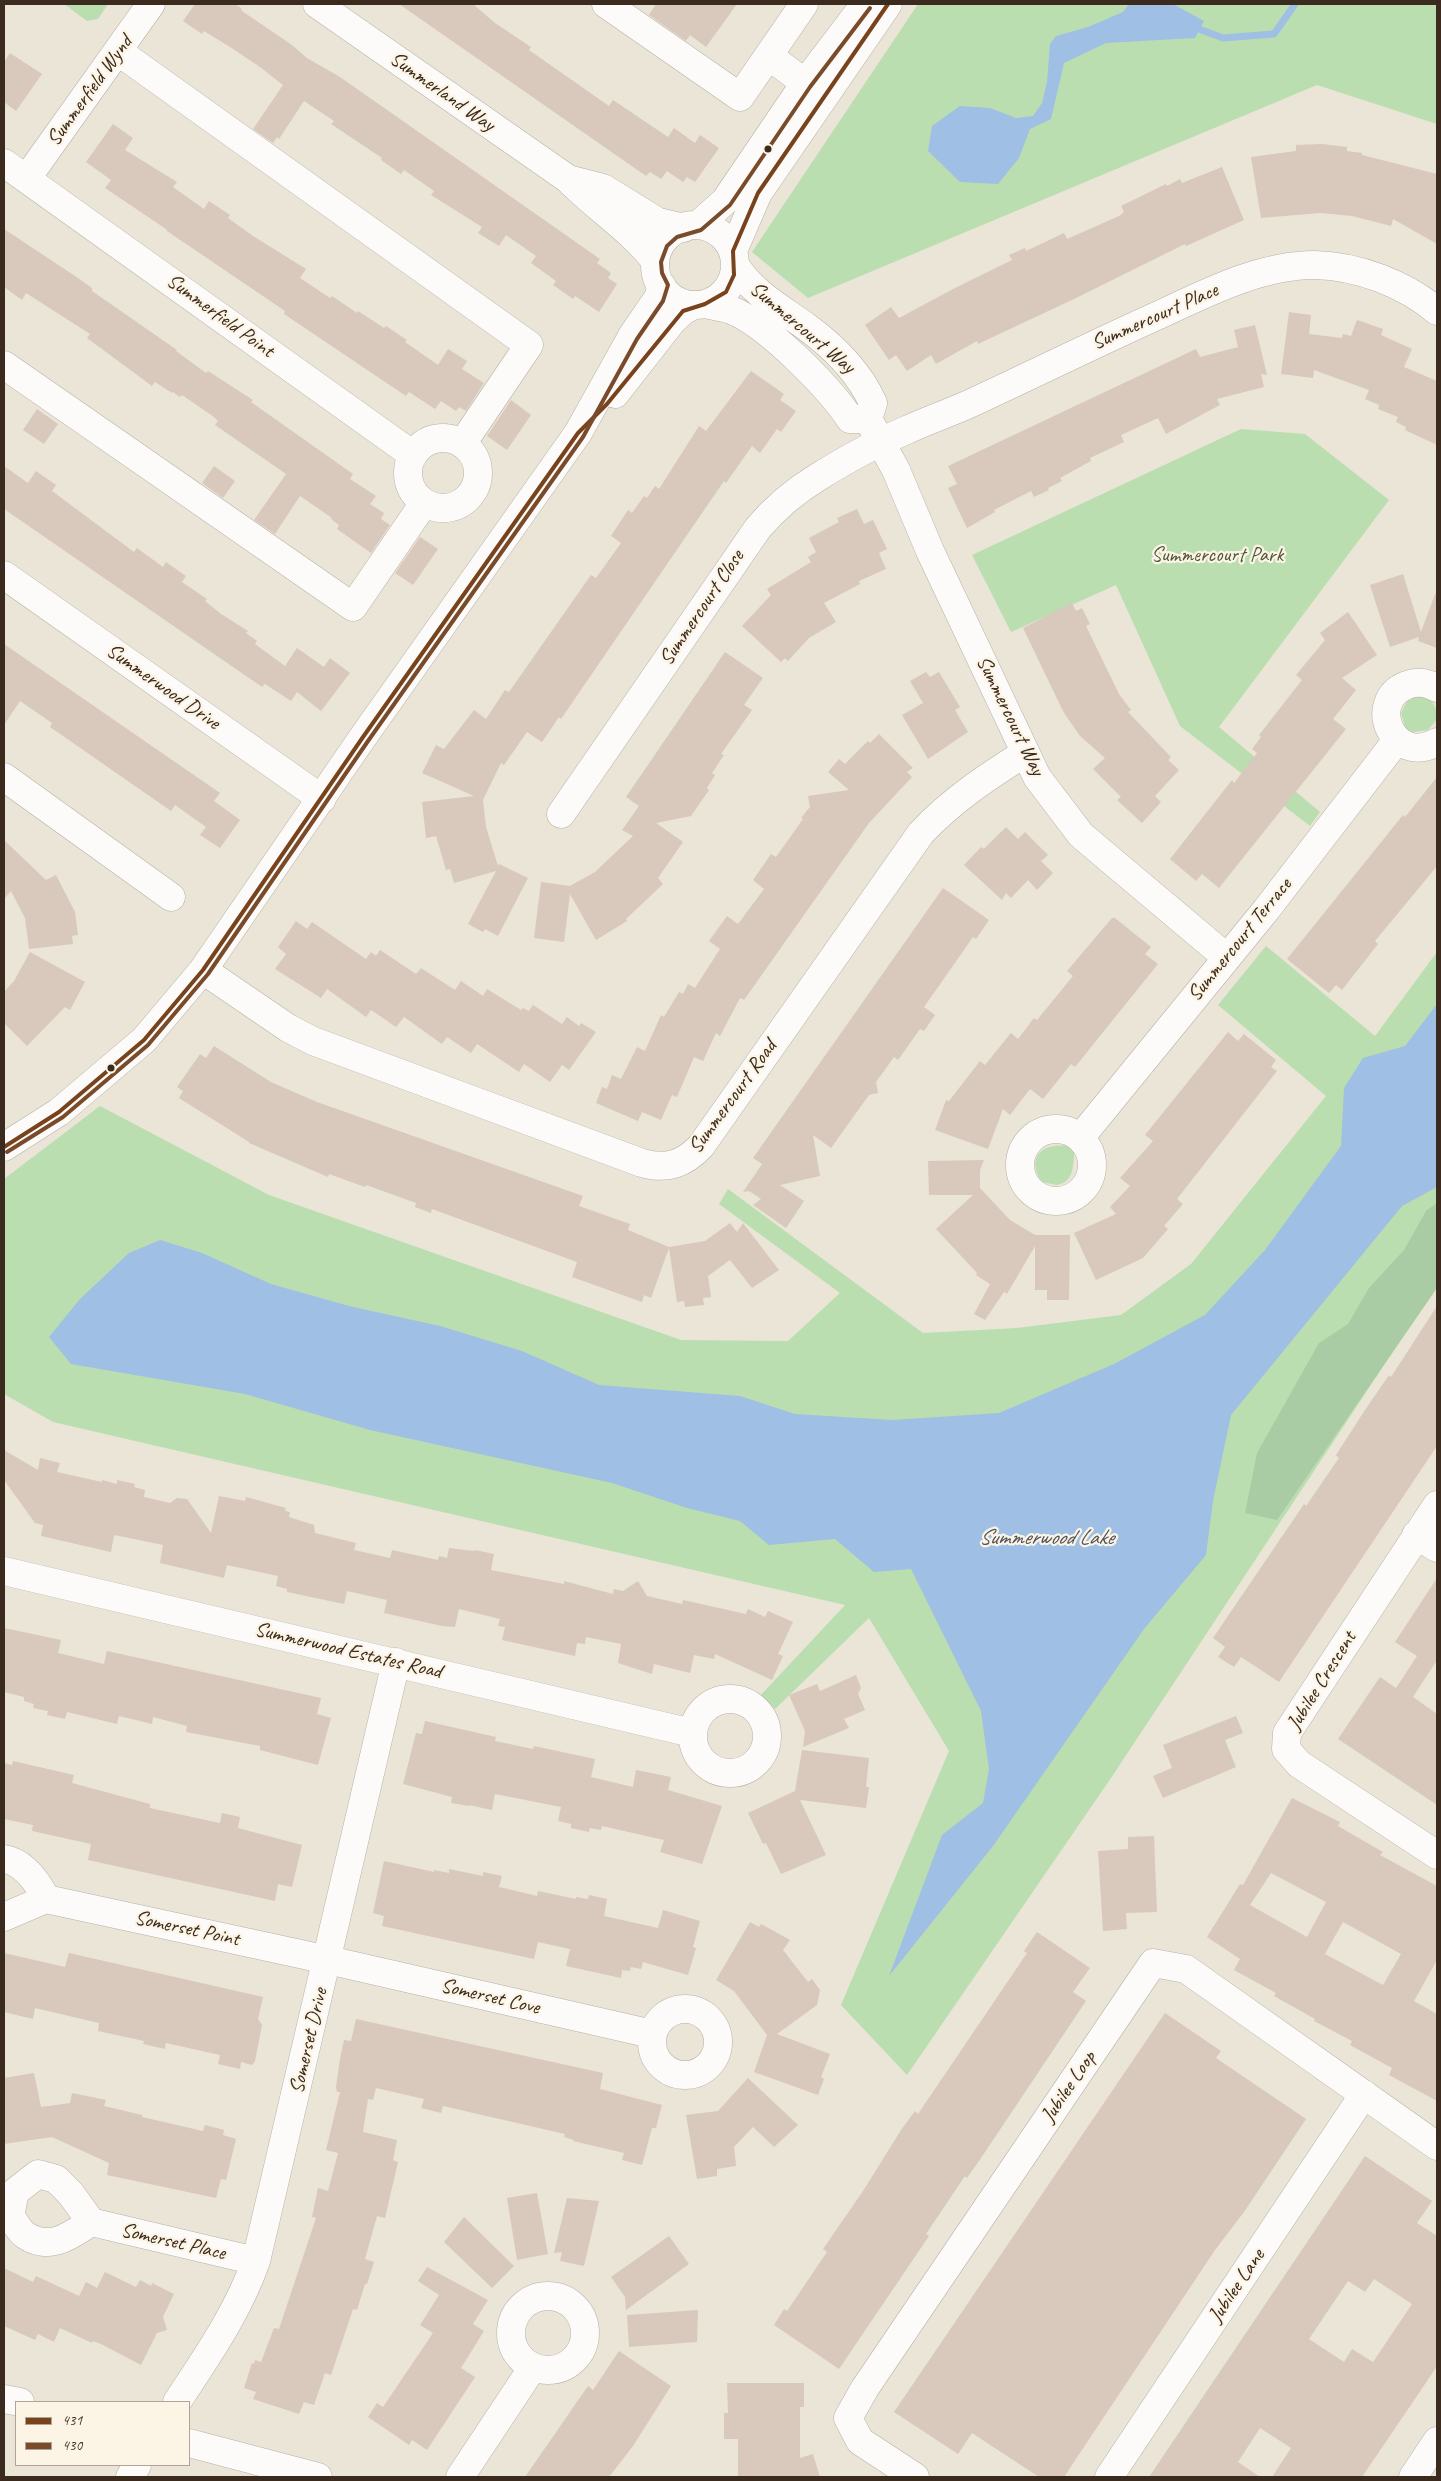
<!DOCTYPE html>
<html>
<head>
<meta charset="utf-8">
<style>
  body { margin:0 }
  #map { position:relative; width:1441px; height:2481px; overflow:hidden; background:#eae5d6; font-family:Caveat,sans-serif }
  canvas { display:block }
  .frame { position:absolute; inset:0; border:5px solid #3b2a1e; pointer-events:none }
  .legend { position:absolute; left:15px; top:2401px; width:175px; height:65px; box-sizing:border-box; background:#fcf5e5; border:1px solid #afa495; margin:0; padding:6px 9px; list-style:none; font-size:15px; color:#3b2a1e }
  .legend li { display:flex; align-items:center; gap:10px; height:25px }
  .legend b { width:25px; border:1px solid #afa495 }
</style>
</head>
<body>
<div id="map">
<canvas width="1441" height="2481"></canvas>
<div class="frame"></div>
<ul class="legend">
<li><b style="height:6px;background:#78431c"></b>431</li>
<li><b style="height:6px;background:#7a4b2a"></b>430</li>
</ul>
</div>
<script>
const ctx = document.querySelector('canvas').getContext('2d');
ctx.lineJoin = 'round';
function fill(path, color) {
  ctx.fillStyle = color;
  ctx.fill(path, 'evenodd');
}
function stroke(path, color, width, dash) {
  ctx.strokeStyle = color;
  ctx.lineWidth = width;
  ctx.lineCap = dash ? 'butt' : 'round';
  ctx.setLineDash(dash || []);
  ctx.stroke(path);
}
function write(font, color, halo, rows, align = 'center') {
  ctx.font = font + ' Caveat,sans-serif';
  ctx.lineWidth = 4.5;
  ctx.setLineDash([]);
  ctx.textBaseline = 'middle';
  ctx.strokeStyle = halo;
  ctx.fillStyle = color;
  for (const [text, x, y, turn = 0] of rows) {
    ctx.save();
    ctx.translate(x, y);
    ctx.rotate((+turn || 0) * Math.PI / 180);
    ctx.textAlign = isNaN(turn) ? turn : align;
    if (halo) ctx.strokeText(text, 0, 0);
    ctx.fillText(text, 0, 0);
    ctx.restore();
  }
}
const green = new Path2D(`
  M64,4H108L98,19L87,21Z
  M918,4H1437V124L1317,85L808,298L752,252Z
  M1241,429L1305,434L1389,500L1219,727L1320,812L1310,826L1180,726L1116,585L1011,632L972,555Z
  M1416,696C1431,697 1437,704 1437,719L1428,730L1407,733L1401,713L1407,701Z
  M1266,946L1375,1036L1437,952V1285L1111,1778L907,2075L841,2005L949,1751L869,1618L775,1709L760,1696L845,1605L53,1422L4,1394V1179L100,1106L269,1195L681,1340L788,1341L840,1293L719,1204L728,1189L923,1333L1017,1328L1121,1315L1191,1264L1326,1096L1218,1005Z
  M1067,1145H1070L1075,1149C1072,1164 1076,1181 1057,1185L1042,1182C1031,1167 1033,1149 1054,1146C1059,1145 1062,1146 1067,1145Z`);
const forest = new Path2D(`
  M1437,1203V1288L1277,1520L1245,1513L1257,1453L1319,1343L1348,1324L1369,1288L1404,1250L1426,1211Z`);
const water = new Path2D(`
  M1129,4H1173L1204,21L1195,38L1106,43L1064,63L1051,119L1030,129L1019,158L998,184L960,182L928,151L932,126L960,106L990,108L1016,118L1033,116L1042,103L1047,82L1050,44L1056,36L1088,27L1123,12Z
  M1437,1004V1187L1402,1206L1231,1415L1213,1501L1206,1555L1144,1629L993,1846L889,1976L942,1835L983,1803L989,1769L981,1711L911,1569L874,1572L835,1539L769,1545L740,1521L687,1508L612,1483L370,1430L245,1394L71,1364L49,1337L80,1299L129,1253L160,1240L202,1253L271,1284L349,1306L440,1326L522,1351L599,1385L740,1396L795,1414L892,1420L999,1413L1114,1364L1205,1315L1265,1250L1341,1146L1344,1088L1363,1058L1405,1046Z`);
const stream = new Path2D(`
  M1199,29L1223,38L1274,34L1295,4`);
const building = new Path2D(`
  M195,4H235L241,8L242,11L292,45L307,58L340,77L600,259L597,263L611,273L608,278L617,284L599,312L575,296L573,299L553,285L556,281L531,263L536,256L506,235L499,246L478,233L482,227L431,195L434,191L404,170L401,174L381,160L382,158L331,124L334,121L304,101L279,139L277,137L273,143L253,129L283,85L260,67L230,47L204,31L202,34L183,21Z
  M399,4H473L495,23L531,47L529,50L609,106L613,100L668,137L674,128L695,143L700,135L719,148L695,182L687,177L683,182L667,171L661,179L650,172L646,176Z
  M656,4H737L706,47L690,35L686,41L649,15Z
  M10,53L42,74L16,111L4,102V62Z
  M113,124L133,138L125,150L177,182L173,187L204,209L209,201L230,215L228,218L253,236L306,269L300,278L330,298L332,296L357,313L358,311L384,328L386,326L407,340L405,342L438,365L448,349L467,361L462,369L484,383L466,411L459,407L456,411L441,401L435,409L409,392L406,396L284,314L285,311L167,231L166,229L105,188L111,180L86,162Z
  M1322,144L1347,147V151L1362,153V155L1437,174V244L1393,219L1391,226L1352,216L1320,213L1261,218L1251,157L1296,151V145Z
  M1222,167L1244,220L1186,246L1185,244L1074,299L978,344L977,341L936,364L931,355L907,371L896,355L889,360L865,325L891,307L899,318L955,288L1012,260L1009,255L1025,248L1026,251L1064,233L1067,239L1119,216L1124,212L1121,206L1166,184L1167,186L1180,179L1182,183Z
  M4,229L75,276L92,288V291L177,350L176,351L206,373L208,371L253,400L251,402L353,474L350,479L376,496L370,504L384,513L381,519L390,525L371,553L337,529L339,525L331,519L332,518L300,496L275,534L254,520L286,474L215,425L218,421L214,417L182,395L180,397L173,392L172,393L155,382L152,386L87,338L90,334L26,293L22,300L4,287Z
  M1289,312L1311,315L1309,334L1342,338L1343,334L1351,336L1357,320L1383,329L1381,335L1412,349L1404,367L1437,381V445L1405,430L1406,427L1396,422L1398,417L1378,409L1379,405L1365,399L1369,390L1314,370L1313,378L1281,374Z
  M1255,325L1267,375L1261,374L1264,387L1217,399L1220,405L1166,434L1158,418L1121,435L1124,442L1090,458L1091,461L1060,478L1062,481L1048,488L1049,490L1034,497L1031,491L994,510L995,512L967,528L948,488L957,484L948,466L1196,349L1200,357L1238,347L1234,330Z
  M751,371L784,394L780,400L796,411L781,432L777,429L760,453L752,446L726,483L724,481L561,719L559,717L542,742L527,732L504,765L501,763L483,800L486,827L498,866L499,864L528,878L498,936L485,929L483,932L468,924L496,871L454,883L450,869L446,870L436,836L426,838L422,802L474,796L422,773L436,745L444,749L474,710L486,719L505,690L509,692L591,575L596,578L621,543L611,536L628,510L632,513L644,496L647,498L655,486L659,489L699,426L706,431Z
  M511,400L531,415L507,450L487,436Z
  M37,409L58,424L44,444L23,430Z
  M4,466L28,483L36,471L56,485L52,491L134,552L137,548L163,567L166,562L186,576L182,582L207,599L205,601L221,614L248,631L246,633L257,641L255,644L285,666L297,648L324,667L330,658L350,673L321,711L297,692L291,701L265,684L262,687L4,509Z
  M214,466L235,481L223,498L202,483Z
  M857,509L864,524L873,520L887,549L879,553L886,569L859,581L860,584L824,603L836,622L809,638L788,661L785,658L781,662L742,626L771,595L767,589L811,562L808,557L816,552L809,538L839,522L837,518Z
  M420,537L438,549L413,585L395,573Z
  M1403,574L1421,632L1435,594H1437V648L1418,641L1419,637L1390,647L1370,585Z
  M1072,603L1076,611L1082,608L1090,624L1086,626L1119,694L1131,710L1128,712L1171,757L1168,760L1179,770L1155,796L1161,802L1142,823L1117,800L1121,797L1093,769L1105,758L1080,736L1064,713L1023,628Z
  M1348,612L1377,655L1342,678L1356,690L1333,719L1346,729L1219,888L1202,874L1196,881L1170,859L1232,780L1234,783L1257,753L1252,749L1261,737L1259,735L1302,680L1296,675L1325,640L1320,633Z
  M4,644L220,793L214,801L240,820L220,848L200,835L206,827L175,805L171,811L50,727L52,723L20,701L4,725Z
  M725,652L763,678L744,705L752,710L721,754L724,755L712,773L715,775L707,788L709,790L691,816L656,823L683,842L658,878L663,884L626,919L627,921L596,940L570,894L564,942L534,938L541,882L570,886L595,872L633,836L622,830L639,806L626,797Z
  M926,672L930,677L939,672L960,707L955,710L968,732L928,759L902,715L923,703L910,681Z
  M879,734L913,768L907,772L912,777L869,823L744,1000L740,998L720,1036L716,1033L703,1061L694,1057L677,1097L672,1095L661,1120L642,1112L638,1121L596,1103L602,1087L607,1089L612,1075L621,1079L637,1047L645,1051L661,1015L664,1017L679,992L683,994L688,984L695,988L720,949L709,941L727,916L738,924L764,889L753,880L771,854L776,857L803,819L801,818L810,807L808,796L849,790L828,772L839,759L845,764L868,741L870,743Z
  M1437,777V866L1375,941L1378,944L1342,990L1336,985L1329,993L1287,959L1403,815L1405,817Z
  M1006,827L1018,839L1025,832L1048,855L1041,861L1053,873L1037,890L1028,880L1011,898L1006,893L1002,900L964,865L981,847L984,849Z
  M4,840L46,880L56,875L75,912L78,935L72,936L73,944L29,949L25,918L11,891L4,899Z
  M943,888L989,920L976,939L973,937L924,1007L935,1015L924,1031L920,1029L898,1060L894,1057L876,1082L878,1093L869,1095L831,1148L813,1135L820,1176L780,1185L804,1201L786,1228L753,1205L761,1199L749,1191L743,1192L762,1164L753,1158Z
  M1112,918H1115L1151,947L1145,954L1158,964L1075,1067L1071,1064L1043,1099L1030,1089L1010,1115L1003,1109L988,1149L935,1130L946,1100L949,1101L980,1061L985,1065L1011,1033L1018,1039L1034,1018L1037,1020L1073,976L1067,971Z
  M296,921L307,929L312,922L366,959L371,952L376,956L380,950L416,974L421,968L455,990L461,981L483,996L487,989L521,1010L523,1008L529,1011L533,1005L562,1024L567,1017L579,1026L581,1023L596,1032L569,1070L562,1065L550,1082L524,1064L519,1072L477,1044L471,1053L447,1037L442,1044L404,1017L396,1027L371,1010L366,1017L327,989L321,998L275,969L286,954L278,947Z
  M30,952L85,982L70,1010L65,1007L27,1046L4,1023V992L14,981Z
  M1228,1032L1238,1041L1244,1034L1276,1060L1271,1067L1277,1071L1177,1199L1183,1204L1164,1226L1168,1229L1143,1258L1096,1280L1074,1233L1116,1214L1110,1207L1130,1186L1120,1178L1153,1141L1145,1135Z
  M214,1046L271,1082L317,1102L583,1196L579,1206L630,1224L628,1230L669,1247L705,1241L730,1223L737,1232L743,1223L779,1270L752,1288L730,1260L708,1276L711,1297L703,1298L704,1305L685,1307L684,1301L677,1302L669,1248L651,1298L644,1295L642,1302L572,1277L577,1262L432,1209L431,1213L415,1207L416,1203L366,1185L365,1187L329,1174L328,1177L249,1143V1142L179,1098L183,1091L177,1087L200,1054L206,1058Z
  M984,1160L980,1170V1188L1010,1220L1035,1235H1070L1069,1300H1047V1290H1035V1246L1007,1294L1004,1292L985,1320L974,1314L990,1284L976,1275L977,1273L936,1229L973,1195H929L928,1161Z
  M1437,1306V1446L1279,1682L1241,1657L1234,1667L1218,1657L1225,1647L1213,1638L1304,1504L1306,1506L1339,1458L1336,1455L1363,1413L1389,1375L1391,1377Z
  M4,1450L38,1470L40,1458L60,1463L57,1472L102,1482V1480L117,1484V1480L135,1484L134,1487L145,1490L144,1497L170,1503L177,1498L187,1499L211,1533L219,1496L245,1501L246,1497L286,1508L285,1511L290,1512L289,1517L314,1525L315,1533L356,1543L354,1550L390,1558L392,1550L438,1560L439,1556L447,1558L449,1548L474,1551L475,1550L494,1554L491,1570L564,1584V1581L613,1594L614,1589L623,1591L638,1581L647,1596L682,1604L683,1600L746,1614L748,1609L765,1617L768,1611L793,1622L778,1654L783,1656L772,1680L715,1654L714,1659L694,1655L690,1673L654,1664L652,1674L618,1663L621,1644L586,1637L585,1644L577,1643L575,1656L502,1640L505,1627L498,1626L500,1619L459,1609L455,1627L442,1626L384,1613L387,1600L347,1591L344,1604L287,1592V1589L276,1586L278,1576L227,1565L224,1578L160,1563L163,1545L114,1535L111,1552L41,1536L43,1525L35,1523L4,1480Z
  M1437,1578V1660L1413,1697L1437,1714V1805L1338,1739L1380,1677L1396,1688L1417,1656L1395,1642Z
  M4,1628L61,1640L58,1653L104,1664L107,1651L321,1698L317,1714L331,1718L318,1765L260,1750V1746L186,1732L187,1726L153,1717L152,1724L119,1716L117,1724L67,1712L65,1719L47,1715L48,1711L33,1708L34,1704L24,1701V1697L4,1692Z
  M856,1675L861,1688L858,1694L865,1710L844,1719L849,1728L803,1747L805,1731L789,1695L817,1684L820,1691Z
  M1236,1716L1243,1733L1225,1740L1236,1767L1163,1798L1153,1776L1172,1768L1163,1745Z
  M425,1721L496,1737L495,1741L533,1749L534,1746L595,1759L591,1777L616,1783L633,1787L636,1770L671,1777L668,1790L722,1806L702,1864L660,1852L664,1840L602,1826L601,1830L590,1828L589,1832L571,1828V1824L558,1821L561,1807L495,1794L492,1810L469,1805V1806L451,1803L452,1797L403,1784L416,1733L422,1734Z
  M802,1750L869,1758L866,1787H869L866,1808L800,1800L826,1855L781,1874L766,1843L763,1844L748,1813L795,1791Z
  M13,1761L74,1775L72,1783L150,1804V1808L220,1823L222,1813L240,1817L238,1828L302,1845L292,1887L278,1884L275,1901L88,1860L91,1844L32,1831L33,1825L4,1819V1763L12,1765Z
  M1292,1798L1340,1822L1338,1826L1383,1852L1380,1855L1437,1886V1960L1414,2001L1437,2014V2101L1389,2075L1392,2068L1350,2045L1352,2041L1314,2021L1315,2019L1274,1996L1276,1993L1234,1970L1240,1959L1207,1937L1240,1884L1243,1885ZM1271,1873L1326,1902L1307,1937L1250,1905ZM1343,1922L1401,1954L1383,1985L1325,1954Z
  M1154,1836L1157,1912L1126,1913L1127,1929L1103,1931L1098,1851L1128,1849V1837Z
  M384,1861L434,1872V1870L449,1873V1869L483,1876V1872L502,1876L499,1887L537,1896L538,1891L576,1899V1897L588,1899L589,1895L607,1899L604,1916L658,1928L663,1910L700,1921L693,1947L696,1948L688,1975L643,1962L641,1969L631,1967L630,1971L622,1970L621,1978L566,1966L570,1949L538,1942L534,1959L382,1926L384,1916L373,1913Z
  M750,1922L759,1927L761,1924L790,1940L783,1950L808,1982L812,1979L820,1990L817,2005L777,2034L830,2054L821,2077L824,2079L818,2095L754,2072L767,2035L734,1991L716,1980Z
  M1037,1932L1090,1968L1073,1992L1086,2001L981,2158L967,2178L965,2176L926,2234L929,2236L839,2369L774,2325L784,2309L787,2311L827,2252L823,2249L863,2191L901,2130L915,2111L918,2114L1027,1953L1024,1951Z
  M4,1953L65,1967L69,1953L263,1997L258,2019L262,2025L255,2061L252,2065L241,2062L240,2069L218,2064L220,2055L166,2043L165,2049L143,2044L144,2041L98,2031L99,2023L35,2008L33,2019L4,2012Z
  M1165,2013L1221,2051L1216,2058L1306,2119L1244,2212L1215,2250L1064,2477H1039L972,2433L958,2454L894,2412Z
  M356,2019L603,2073L600,2089L662,2105L656,2128H652L642,2165L622,2160L624,2153L573,2141L574,2140L564,2137L565,2134L443,2106L441,2113L421,2108L424,2099L376,2088L373,2100L368,2099L363,2132L397,2140L393,2160L398,2162L385,2218L377,2216L365,2259L374,2262L367,2284H365L357,2310L353,2309L331,2375L325,2373L314,2405L304,2402L299,2414L253,2399L256,2392L244,2388L252,2363L254,2364L255,2360L261,2362L274,2328L279,2329L316,2218L312,2217L318,2188L328,2191L338,2153L326,2150L340,2092H337L336,2087L340,2059L344,2040L351,2041Z
  M34,2073L41,2107L70,2103L72,2093L106,2100L104,2106L142,2115V2117L203,2131L205,2125L224,2130L223,2135L236,2139L226,2180L221,2179L216,2198L107,2175L109,2163L52,2137L4,2144V2078Z
  M748,2078L798,2125L774,2147L753,2127L734,2147L736,2166L717,2169V2176L697,2179L686,2115L718,2111Z
  M1365,2156L1432,2201L1417,2223L1437,2236V2366L1419,2393L1362,2477H1272L1291,2448L1260,2428L1238,2462L1260,2477H1149ZM1374,2279L1412,2304L1373,2362L1352,2349L1344,2362L1309,2339L1348,2281L1365,2292Z
  M537,2193L548,2254L517,2260L507,2198Z
  M567,2198L599,2201L584,2266L560,2261L562,2252L554,2253Z
  M464,2217L514,2266L492,2288L444,2242Z
  M669,2236L689,2264L626,2310L625,2297L611,2277Z
  M427,2267L488,2300L473,2324L484,2331L461,2368L475,2377L427,2450L412,2440L409,2445L368,2417L377,2403L383,2407L433,2333L420,2325L439,2295L418,2281Z
  M4,2268L33,2282L36,2276L79,2296L86,2282L97,2288L105,2272L136,2287L140,2280L151,2286L152,2283L174,2294L163,2317L167,2330L157,2333L141,2365L101,2344L93,2341L92,2343L60,2328L54,2342L38,2334L35,2340L4,2326Z
  M698,2310L697,2342L629,2347L627,2315Z
  M619,2351L671,2386L633,2446L609,2477H525L588,2386L593,2390Z
  M727,2383H804V2407H800V2458L813,2454L820,2477H738V2439H724V2413H728Z`);
const minor = new Path2D(`
  M317,4L568,179
  M606,4L740,97L804,4
  M119,52L529,345L462,444
  M769,56L805,83
  M4,163L413,455
  M27,178L151,4
  M655 265a40 40 0 1 1 80 0a40 40 0 1 1-80 0Z
  M698,225L725,201L805,83L865,4
  M733,251L758,193L888,4
  M655,261C634,232 595,207 568,179L603,188L658,222L684,228
  M735,265C753,294 781,308 808,328C835,348 859,372 873,403L868,419L896,470L930,551L1037,777L1081,835L1226,957
  M705,304C713,306 723,307 731,310C767,324 829,387 850,419H868
  M4,365L353,607L424,503
  M615,394L673,320L683,311L692,306
  M408 473a35 35 0 1 1 70 0a35 35 0 1 1-70 0Z
  M4,575L322,799
  M1437,688C1428,683 1417,681 1407,685C1365,701 1393,767 1437,742
  M4,777L171,897
  M561,814L758,528C775,508 795,491 818,477C847,459 878,442 909,429C933,418 958,410 982,398C1042,370 1101,341 1161,314C1208,292 1261,265 1315,265C1358,266 1405,284 1437,311
  M203,970L288,1028L313,1041L642,1163C667,1170 684,1164 701,1146L921,833C952,800 987,777 1025,753
  M1020 1165a36 36 0 1 1 72 0a36 36 0 1 1-72 0Z
  M1080,1138L1266,910L1397,740
  M4,1147L59,1112L144,1040L203,970L363,737L578,433L632,336L658,298L662,286
  M1437,1505L1287,1733L1286,1749L1299,1764L1437,1855
  M1416,1535L1437,1548
  M4,1571L692,1733
  M693 1736a37 37 0 1 1 74 0a37 37 0 1 1-74 0Z
  M4,1859C24,1862 37,1881 46,1899
  M4,1917L46,1899L328,1960L652,2034
  M652 2042a33 33 0 1 1 66 0a33 33 0 1 1-66 0Z
  M91,2222C71,2235 50,2252 25,2235C19,2231 15,2222 10,2216L15,2192L38,2174L56,2179L71,2194L91,2222L256,2261
  M511 2333a37 37 0 1 1 74 0a37 37 0 1 1-74 0Z
  M4,2399L20,2402
  M177,2402C207,2356 237,2314 256,2261L396,1662
  M189,2443L318,2477
  M130,2477L137,2465
  M460,2477L533,2367
  M915,2477L860,2441L848,2418L865,2388L1153,1963L1186,1969L1437,2146
  M1109,2477L1364,2094
  M1413,2477L1437,2441`);
const bus1 = new Path2D(`
  M4,1147L59,1112L144,1040L203,970L363,737L578,433L607,404L683,311L705,304L726,292L734,275L733,251L758,193L888,4`);
const bus2 = new Path2D(`
  M7,1152L63,1117L148,1045L208,974L368,741L583,437L637,339L663,301L668,285L662,273L661,262L667,246L677,237L701,230L730,205L810,87L870,8`);
const markers = [
  [768,149,4.5,"#3b2a1e"],
  [111,1068,4.5,"#3b2a1e"]
];
const streetNames = [
  ["Summerfield Wynd",90,91,-54],
  ["Summerland Way",442,92,35],
  ["Summerfield Point",220,316,36],
  ["Summercourt Place",1155,317,-24],
  ["Summercourt Way",802,328,40],
  ["Summercourt Close",702,608,-56],
  ["Summerwood Drive",163,687,35],
  ["Summercourt Way",1010,716,64],
  ["Summercourt Terrace",1240,940,-51],
  ["Summercourt Road",733,1097,-54],
  ["Summerwood Estates Road",348,1651,13],
  ["Jubilee Crescent",1322,1681,-58],
  ["Somerset Point",187,1929,12],
  ["Somerset Cove",490,1997,13],
  ["Somerset Drive",309,2041,-77],
  ["Jubilee Loop",1069,2087,-56],
  ["Somerset Place",173,2242,13],
  ["Jubilee Lane",1237,2286,-56]
];
const parkNames = [
  ["Summercourt Park",1217,555]
];
const waterNames = [
  ["Summerwood Lake",1046,1538]
];
fill(green, '#badeb0');
fill(forest, '#aacca4');
fill(water, '#9fbfe4');
stroke(stream, '#9fbfe4', 7);
fill(building, '#d8c9bc');
stroke(minor, '#b6b1a7', 29);
stroke(minor, '#fcfbf9', 28);
stroke(bus1, '#78431c', 4);
stroke(bus2, '#7a4b2a', 4);
for (const [x, y, r, color] of markers) {
  const dot = new Path2D();
  dot.arc(x, y, r, 0, 2 * Math.PI);
  ctx.fillStyle = color;
  ctx.fill(dot);
  stroke(dot, '#fcf5e5', 2);
}
write('21px', '#3b2a1e', '#fcf5e5', streetNames);
write('21px', '#51563b', '#fcf5e5', parkNames);
write('italic 22px', '#4f525b', '#fcf5e5', waterNames);
</script>
</body>
</html>
